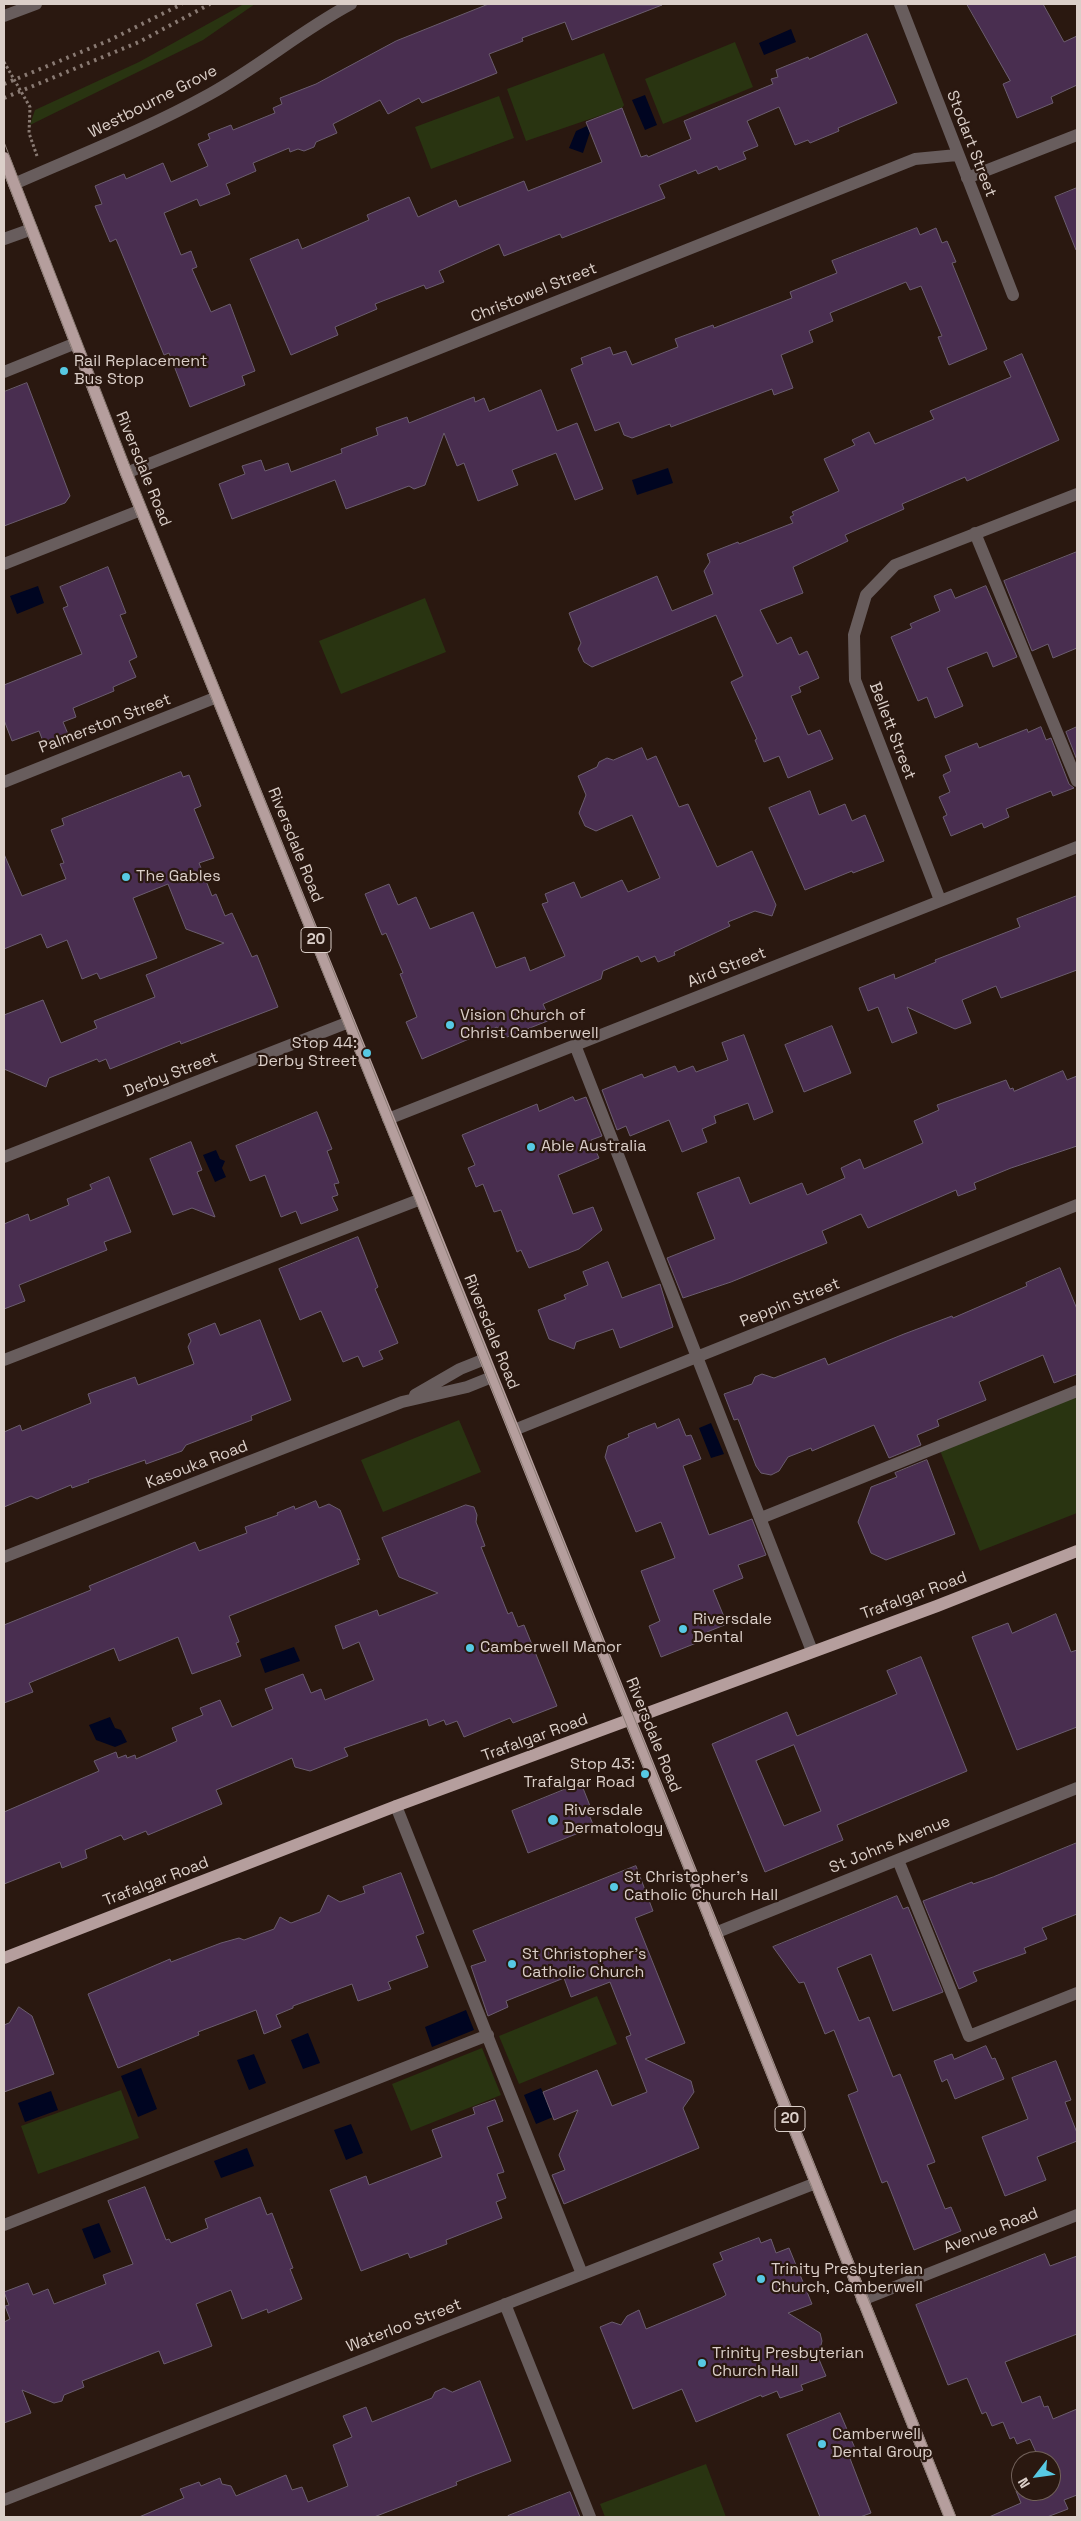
<!DOCTYPE html>
<html>
<head>
<meta charset="utf-8">
<style>
  body { margin:0 }
  #map { position:relative; width:1081px; height:2521px; overflow:hidden; background:#2a1810; font-family:"Space Grotesk",sans-serif }
  canvas { display:block }
  .frame { position:absolute; inset:0; border:5px solid #dbcfc9; pointer-events:none }
  .north { position:absolute; left:1011px; top:2451px; width:50px; height:50px; box-sizing:border-box; background:#2a1810; border:1px solid #71615a; border-radius:50%; rotate:240deg; font-size:14px; font-weight:700; line-height:20px; text-align:center; color:#dbcfc9 }
  .north::after { content:''; display:block; margin:auto; width:18px; height:22px; background:#57c9e3; clip-path:polygon(50% 0,100% 100%,50% 72%,0 100%) }
</style>
</head>
<body>
<div id="map">
<canvas width="1081" height="2521"></canvas>
<div class="frame"></div>
<div class="north">N</div>
</div>
<script>
const ctx = document.querySelector('canvas').getContext('2d');
ctx.lineJoin = 'round';
function fill(path, color) {
  ctx.fillStyle = color;
  ctx.fill(path, 'evenodd');
}
function stroke(path, color, width, dash) {
  ctx.strokeStyle = color;
  ctx.lineWidth = width;
  ctx.lineCap = dash ? 'butt' : 'round';
  ctx.setLineDash(dash || []);
  ctx.stroke(path);
}
function write(font, color, halo, rows, align = 'center') {
  ctx.font = font + ' "Space Grotesk",sans-serif';
  ctx.lineWidth = 4.5;
  ctx.setLineDash([]);
  ctx.textBaseline = 'middle';
  ctx.strokeStyle = halo;
  ctx.fillStyle = color;
  for (const [text, x, y, turn = 0] of rows) {
    ctx.save();
    ctx.translate(x, y);
    ctx.rotate((+turn || 0) * Math.PI / 180);
    ctx.textAlign = isNaN(turn) ? turn : align;
    if (halo) ctx.strokeText(text, 0, 0);
    ctx.fillText(text, 0, 0);
    ctx.restore();
  }
}
const green = new Path2D(`
  M244,4H255L203,40L30,125L35,110L139,62Z
  M735,42L753,87L663,124L645,79Z
  M604,53L624,105L622,108L526,141L507,89Z
  M499,96L514,138L431,169L415,127Z
  M425,598L446,652L341,694L319,641Z
  M1077,1394V1513L980,1551L939,1448Z
  M459,1420L481,1472L383,1512L361,1460Z
  M597,1996L617,2044L519,2084L499,2036Z
  M482,2048L501,2095L411,2131L392,2084Z
  M121,2090L139,2138L38,2174L21,2126Z
  M706,2464L726,2517H605L600,2504Z`);
const water = new Path2D(`
  M791,29L796,42L764,55L759,43Z
  M645,95L657,125L645,130L632,100Z
  M587,126L590,132L583,153L569,148L576,131Z
  M668,468L673,483L637,495L632,480Z
  M38,586L44,603L17,614L10,596Z
  M216,1150L220,1159L225,1161L222,1168L226,1177L215,1182L203,1155Z
  M711,1423L724,1454L711,1458L699,1428Z
  M294,1647L300,1661L265,1673L260,1659Z
  M110,1717L115,1728L121,1730L127,1742L115,1747L96,1740L89,1725Z
  M466,2010L474,2030L432,2047L425,2027Z
  M308,2033L320,2063L303,2069L291,2040Z
  M254,2054L266,2083L249,2090L237,2060Z
  M141,2068L157,2109L138,2117L121,2076Z
  M541,2088L553,2117L536,2124L524,2095Z
  M51,2091L58,2110L25,2122L18,2103Z
  M351,2124L363,2153L346,2160L334,2130Z
  M247,2148L254,2166L221,2178L214,2161Z
  M99,2223L111,2252L94,2259L82,2229Z`);
const building = new Path2D(`
  M489,4L662,5L572,40L565,22L522,38L523,41L489,54L497,73L422,103L419,98L388,114L380,100L333,124L337,133L316,142L314,147L304,151L298,149L290,152L289,148L253,163L256,171L226,184L230,194L200,206L197,199L164,213L181,255L191,251L197,267L192,269L211,312L230,304L255,371L242,376L245,385L190,407L169,353L164,355L116,239L110,242L95,206L102,204L95,186L124,174L126,179L163,163L171,182L208,166L198,144L210,139L208,134L231,125L233,130L275,113L273,108L282,104L280,98L316,84L396,41Z
  M967,4H1043L1064,42L1077,36V85L1051,97L1053,103L1017,118L1003,84L1010,81Z
  M867,34L897,103L838,128L839,131L810,143L808,140L795,145L779,107L747,121L758,146L743,152L746,159L719,170L717,166L698,174L696,170L659,185L665,198L562,238L560,234L504,256L499,244L439,271L444,282L426,289L424,285L375,304L377,309L335,327L338,335L291,355L250,259L298,239L302,249L369,220L367,215L409,197L418,217L456,200L459,207L524,181L528,191L602,162L586,122L622,108L641,157L647,155L648,157L691,139L684,121L773,84L771,79L778,77L776,70L808,57L809,59Z
  M1077,188V250H1076L1055,197Z
  M917,228L920,235L936,228L942,243L947,241L956,262L952,263L987,349L949,365L938,337L942,336L921,286L910,290L906,282L830,313L833,321L809,331L813,342L781,355L793,388L774,395L772,389L671,427L670,424L632,438L624,435L619,422L595,431L571,369L583,364L581,358L610,347L613,355L626,351L632,365L678,347L675,339L713,325L714,328L792,298L790,292L837,273L832,261Z
  M1022,354L1059,440L967,481L965,477L902,504L904,509L845,535L848,541L793,567L803,593L760,610L777,644L791,637L799,655L807,651L819,678L799,687L801,692L791,696L808,735L820,730L833,759L788,778L779,756L764,762L755,740L757,739L731,682L743,676L716,615L592,667L584,662L578,649L581,643L569,613L657,576L672,611L713,594L704,571L710,562L707,554L738,542L739,544L793,523L790,517L794,515L792,512L839,491L824,459L855,445L852,440L869,432L875,444L934,419L930,411L1011,377L1004,362Z
  M27,383L70,496L65,503L4,526V392Z
  M541,390L557,431L577,423L603,489L575,500L556,453L512,470L518,485L478,501L464,463L457,466L444,433L425,485L414,489L409,486L346,509L335,480L232,519L219,484L245,474L242,466L261,460L265,471L288,463L291,472L342,453L341,449L378,435L376,428L407,417L409,423L474,397L475,402L484,398L489,411Z
  M1077,552V648L1053,658L1048,644L1032,651L1004,581Z
  M108,567L126,613L120,615L137,657L129,661L136,677L113,687L114,691L73,708L76,717L63,722L68,734L44,744L39,731L12,741L4,720V685L82,654L63,608L68,606L60,587Z
  M986,586L1017,657L993,667L987,652L947,668L963,706L935,718L927,697L918,701L891,637L912,628L910,624L940,611L934,596L951,589L955,598Z
  M1041,727L1046,740L1051,738L1069,784L1074,788L1053,796L1051,791L1006,809L1009,817L984,828L982,823L951,836L943,817L947,815L939,797L950,792L943,775L951,771L945,756L977,743L979,748L1027,729L1028,732Z
  M1077,727V760L1066,732Z
  M642,748L647,760L656,756L679,807L688,804L717,867L752,851L776,905L772,916L755,911L728,922L730,926L674,952L675,955L658,962L655,956L641,962L638,956L603,971L601,979L543,1004L550,1020L502,1039L497,1027L422,1059L406,1022L417,1017L400,974L403,973L386,933L382,935L365,894L389,884L398,905L416,897L430,929L473,912L496,968L525,957L530,971L565,956L542,904L548,902L545,894L574,882L581,898L622,880L628,892L660,878L632,815L596,831L585,826L579,813L586,795L578,776L597,767L599,762L607,758L613,760Z
  M181,772L183,777L189,775L201,806L194,809L214,858L199,863L212,896L216,894L225,916L232,913L252,957L257,955L278,1007L181,1044L180,1041L110,1069L106,1059L99,1062L97,1059L49,1078L46,1087L4,1069V1015L43,1000L61,1043L97,1028L94,1021L155,997L146,975L224,943L186,929L168,884L133,898L157,958L100,979L97,973L82,979L67,940L47,948L41,934L4,949V854L22,896L66,879L60,864L64,863L51,830L64,825L62,819Z
  M810,791L819,815L845,804L852,821L865,815L884,861L853,873L852,871L805,890L769,808Z
  M1077,896V970L1001,998L996,986L962,1000L971,1023L955,1029L907,1007L917,1033L892,1043L878,1007L868,1011L859,988L894,974L895,979L936,962L935,960L1020,927L1017,919Z
  M832,1026L851,1073L804,1092L785,1045Z
  M744,1035L773,1112L754,1120L748,1103L714,1116L716,1123L702,1129L707,1142L682,1152L669,1120L630,1136L626,1126L617,1130L602,1090L642,1074L644,1078L675,1066L678,1072L693,1066L696,1072L728,1060L722,1043Z
  M1063,1071L1067,1080L1077,1076V1146L1011,1168L974,1183L976,1189L958,1196L956,1190L868,1228L861,1214L822,1231L827,1243L731,1282L683,1298L667,1258L715,1239L697,1193L739,1177L750,1204L802,1183L807,1195L845,1178L841,1168L860,1159L864,1169L923,1143L914,1121L939,1110L937,1105L1006,1080L1010,1089L1013,1088L1014,1091Z
  M573,1097L575,1101L586,1097L602,1136L591,1140L599,1158L558,1175L573,1214L593,1207L602,1230L579,1249L529,1268L521,1250L517,1252L501,1210L494,1212L483,1184L476,1187L468,1168L475,1165L462,1135L537,1104L539,1111Z
  M317,1112L332,1149L327,1151L339,1183L334,1184L338,1195L332,1197L338,1210L301,1224L296,1211L281,1217L265,1175L250,1181L236,1146Z
  M191,1142L202,1170L197,1172L215,1217L192,1208L173,1215L150,1159Z
  M109,1177L131,1232L104,1242L107,1250L19,1285L25,1301L4,1309V1224L28,1214L30,1221L69,1205L67,1199L92,1189L90,1185Z
  M358,1237L378,1287L375,1289L398,1343L379,1351L383,1359L363,1367L358,1356L343,1362L321,1311L300,1320L279,1269Z
  M608,1262L622,1298L660,1284L673,1327L620,1348L613,1329L576,1342L574,1349L549,1339L538,1310L566,1299L564,1295L588,1285L583,1272Z
  M1060,1268L1077,1309V1374L1054,1383L1043,1355L979,1382L986,1400L937,1420L939,1426L917,1435L921,1445L889,1458L874,1425L812,1451L811,1448L788,1457L779,1471L771,1475L761,1473L756,1466L738,1419L734,1420L724,1394L752,1384L755,1377L762,1374L774,1378L825,1358L828,1365L904,1334L952,1316L953,1318L1027,1286L1026,1283Z
  M260,1320L291,1400L251,1416L252,1420L186,1445L182,1451L146,1464L145,1460L88,1480L89,1482L72,1488L71,1485L37,1499L31,1496L4,1507V1432L20,1425L22,1431L91,1403L88,1394L135,1377L138,1385L194,1364L188,1347L191,1341L188,1334L215,1323L220,1335Z
  M679,1419L686,1436L691,1435L701,1459L683,1466L709,1535L752,1519L766,1555L738,1565L743,1578L713,1590L727,1624L707,1632L709,1638L661,1657L649,1626L660,1621L641,1571L675,1558L661,1522L636,1532L605,1457L608,1446L629,1437L628,1434L655,1423L657,1428Z
  M927,1460L955,1534L886,1560L871,1553L858,1522L871,1487L897,1477L895,1473Z
  M316,1501L319,1508L329,1504L340,1510L360,1560L357,1559L359,1564L229,1616L239,1642L236,1643L241,1656L192,1674L178,1637L119,1661L114,1648L29,1683L33,1692L4,1703V1625L91,1590L89,1586L195,1542L199,1551L247,1533L245,1527L278,1515L277,1513L294,1506L295,1509Z
  M466,1505L474,1507L477,1515L476,1522L485,1546L481,1547L508,1614L512,1612L518,1627L524,1625L557,1706L513,1723L510,1718L464,1737L457,1721L446,1725L444,1720L429,1726L427,1719L344,1748L348,1756L310,1771L295,1767L292,1758L216,1790L222,1804L148,1835L146,1831L124,1840L121,1835L85,1850L87,1858L62,1868L60,1862L4,1884V1812L99,1771L94,1761L116,1752L118,1758L126,1755L127,1758L135,1755L136,1759L177,1741L172,1728L203,1715L200,1708L220,1700L232,1727L273,1709L265,1689L303,1674L311,1693L321,1689L325,1700L374,1680L359,1642L343,1649L335,1626L377,1610L379,1616L438,1593L399,1577L382,1538Z
  M1056,1614L1071,1652L1077,1650V1727L1017,1750L972,1637L1008,1623L1012,1633Z
  M921,1657L967,1771L837,1825L843,1840L765,1872L712,1744L787,1712L797,1736L897,1694L887,1671ZM794,1745L821,1811L784,1826L756,1761Z
  M581,1783L592,1811L588,1812L594,1827L528,1853L512,1811Z
  M1077,1843V1914L1042,1928L1047,1939L1024,1948L1026,1953L973,1972L977,1981L959,1989L923,1901L972,1882L973,1884L993,1877Z
  M636,1866L653,1911L635,1918L685,2043L645,2059L691,2081L694,2092L683,2108L699,2148L564,2204L552,2175L565,2170L559,2155L578,2110L554,2120L543,2092L597,2070L612,2106L647,2092L626,2037L631,2035L610,1982L571,1997L564,1978L506,2001L508,2007L488,2016L471,1966L486,1961L473,1931Z
  M401,1873L424,1933L416,1936L428,1967L388,1982L391,1989L358,2001L352,1984L293,2006V2008L276,2015L281,2027L264,2034L256,2010L198,2032L199,2035L118,2068L88,1994L170,1959L171,1962L221,1943L239,1938L244,1940L274,1929L280,1917L291,1923L320,1912L328,1895L340,1902L365,1893L363,1887Z
  M897,1896L903,1909L908,1907L943,1992L893,2011L871,1954L837,1968L859,2021L869,2017L893,2077L900,2074L935,2162L927,2165L945,2209L951,2207L961,2231L914,2250L887,2181L882,2183L848,2095L858,2091L834,2030L825,2034L804,1982L799,1983L773,1947Z
  M19,2007L32,2016L54,2074L4,2092V2025L9,2023Z
  M986,2046L992,2059L995,2058L1004,2079L955,2099L947,2079L942,2082L934,2061L952,2054L954,2059Z
  M1056,2061L1071,2100L1065,2102L1077,2133V2141L1037,2157L1046,2180L1005,2196L982,2137L1028,2119L1012,2078Z
  M495,2100L503,2121L487,2127L504,2172L497,2174L506,2198L496,2202L502,2218L446,2240L447,2244L410,2258L408,2253L361,2271L330,2190L366,2176L369,2185L442,2157L432,2130L475,2114L473,2108Z
  M145,2187L166,2240L169,2239L171,2243L208,2228L205,2219L260,2197L267,2215L272,2213L293,2268L290,2269L302,2299L268,2313L267,2309L242,2319L231,2290L196,2304L212,2346L164,2364L159,2351L82,2381L84,2387L64,2395L62,2401L54,2403L22,2390L31,2413L4,2423V2322L10,2319L5,2306L9,2305L4,2292L28,2283L33,2295L48,2289L54,2304L106,2284L103,2275L133,2264L108,2201Z
  M759,2238L761,2243L771,2239L776,2253L789,2248L812,2304L788,2313L820,2333L822,2341L818,2357L826,2376L801,2385L803,2390L780,2398L777,2391L762,2397L761,2395L696,2422L682,2389L633,2409L600,2327L612,2322L621,2325L627,2316L639,2310L646,2329L721,2298L726,2295L713,2264L723,2260L720,2253Z
  M1045,2254L1050,2266L1077,2256V2334L1005,2362L1022,2403L1040,2396L1044,2407L1048,2406L1053,2419L1077,2409V2495L1064,2500L1068,2509L1047,2517H989L1021,2503L1016,2491H1052L1051,2461H1040L1030,2439L1017,2444L1014,2437L1010,2439L1003,2422L992,2426L986,2412L982,2414L967,2378L948,2385L916,2305Z
  M480,2381L511,2461L456,2482L457,2485L374,2517H139L184,2498L180,2489L199,2482L201,2486L220,2478L222,2484L231,2486L236,2496L286,2475L292,2490L302,2487L308,2502L348,2486L333,2445L352,2437L343,2416L366,2407L372,2422L432,2398L435,2392L444,2388L452,2392Z
  M840,2413L857,2453L849,2456L871,2513L860,2517H820L787,2435Z
  M570,2492L580,2517H508V2516Z`);
const path = new Path2D(`
  M4,62L30,107L29,133L37,156`);
const minor = new Path2D(`
  M900,4L1013,295
  M4,16L36,4
  M967,178L1077,135
  M14,184C80,155 147,129 210,94C259,67 302,30 351,4
  M4,239L32,229
  M4,372L76,343
  M126,473L915,159L957,155
  M975,533L1077,781
  M4,564L141,510
  M4,782L217,697
  M940,900L855,680L854,635L866,595L895,565L1077,494
  M575,1045L812,1651
  M388,1119L1077,847
  M4,1157L349,1022
  M4,1360L421,1199
  M415,1395L460,1369L485,1359
  M514,1430L1077,1205
  M761,1518L1077,1391
  M4,1557L402,1402L467,1387L492,1377
  M396,1806L582,2274
  M898,1860L969,2036L1077,1993
  M715,1933L1077,1788
  M4,2225L488,2035
  M862,2300L1077,2215
  M505,2304L590,2517
  M4,2500L816,2183`);
const major = new Path2D(`
  M4,158L126,473L421,1199L950,2517
  M4,1958L396,1806L937,1606L1077,1551`);
const tram = new Path2D(`
  M4,142L132,471L956,2517
  M4,173L121,475L488,1379L944,2517`);
const rail = new Path2D(`
  M4,84L110,40L182,4
  M4,98L139,42L210,4`);
const markers = [
  [64,371,5,"#57c9e3"],
  [126,877,5,"#57c9e3"],
  [450,1025,5,"#57c9e3"],
  [367,1053,5,"#57c9e3"],
  [531,1147,5,"#57c9e3"],
  [683,1629,5,"#57c9e3"],
  [470,1648,5,"#57c9e3"],
  [645,1774,5,"#57c9e3"],
  [553,1820,6,"#57c9e3"],
  [614,1887,5,"#57c9e3"],
  [512,1964,5,"#57c9e3"],
  [761,2279,5,"#57c9e3"],
  [702,2363,5,"#57c9e3"],
  [822,2444,5,"#57c9e3"]
];
const shields = [
  [316,940,30],
  [790,2119,30]
];
const shieldNames = [
  ["20",316,940],
  ["20",790,2119]
];
const streetNames = [
  ["Westbourne Grove",153,102,-27],
  ["Stodart Street",971,144,69],
  ["Christowel Street",534,293,-22],
  ["Riversdale Road",143,469,68],
  ["Palmerston Street",105,724,-21],
  ["Bellett Street",892,731,69],
  ["Riversdale Road",295,845,68],
  ["Aird Street",727,968,-22],
  ["Derby Street",171,1075,-21],
  ["Peppin Street",790,1303,-22],
  ["Riversdale Road",491,1332,68],
  ["Kasouka Road",197,1465,-21],
  ["Trafalgar Road",914,1596,-20],
  ["Riversdale Road",653,1735,68],
  ["Trafalgar Road",535,1738,-20],
  ["St Johns Avenue",890,1845,-22],
  ["Trafalgar Road",156,1882,-21],
  ["Avenue Road",991,2231,-21],
  ["Waterloo Street",404,2326,-21]
];
const poiNames = [
  ["Rail Replacement",74,362],
  ["Bus Stop",74,380],
  ["The Gables",136,877],
  ["Vision Church of",460,1016],
  ["Christ Camberwell",460,1034],
  ["Stop 44:",357,1044,"right"],
  ["Derby Street",357,1062,"right"],
  ["Able Australia",541,1147],
  ["Riversdale",693,1620],
  ["Dental",693,1638],
  ["Camberwell Manor",480,1648],
  ["Stop 43:",635,1765,"right"],
  ["Trafalgar Road",635,1783,"right"],
  ["Riversdale",564,1811],
  ["Dermatology",564,1829],
  ["St Christopher's",624,1878],
  ["Catholic Church Hall",624,1896],
  ["St Christopher's",522,1955],
  ["Catholic Church",522,1973],
  ["Trinity Presbyterian",771,2270],
  ["Church, Camberwell",771,2288],
  ["Trinity Presbyterian",712,2354],
  ["Church Hall",712,2372],
  ["Camberwell",832,2435],
  ["Dental Group",832,2453]
];
fill(green, '#293411');
fill(water, '#000521');
fill(building, '#492e50');
stroke(building, '#6b5d6f', 1);
stroke(path, '#8a7b74', 3, [2.5, 2.5]);
stroke(minor, '#685d5d', 12);
stroke(major, '#b59e9d', 12);
stroke(tram, '#897a73', 1);
stroke(rail, '#897a73', 4, [2.5, 5]);
for (const [x, y, r, color] of markers) {
  const dot = new Path2D();
  dot.arc(x, y, r, 0, 2 * Math.PI);
  ctx.fillStyle = color;
  ctx.fill(dot);
  stroke(dot, '#2a1810', 2);
}
for (const [x, y, w] of shields) {
  const box = new Path2D();
  box.roundRect(x - w / 2, y - 12.5, w, 25, 4);
  ctx.fillStyle = '#2a1810';
  ctx.fill(box);
  stroke(box, '#dbcfc9', 1);
}
write('bold 15px', '#dbcfc9', null, shieldNames);
write('16px', '#dbcfc9', '#2a1810', streetNames);
write('16px', '#dbcfc9', '#2a1810', poiNames, 'left');
</script>
</body>
</html>
